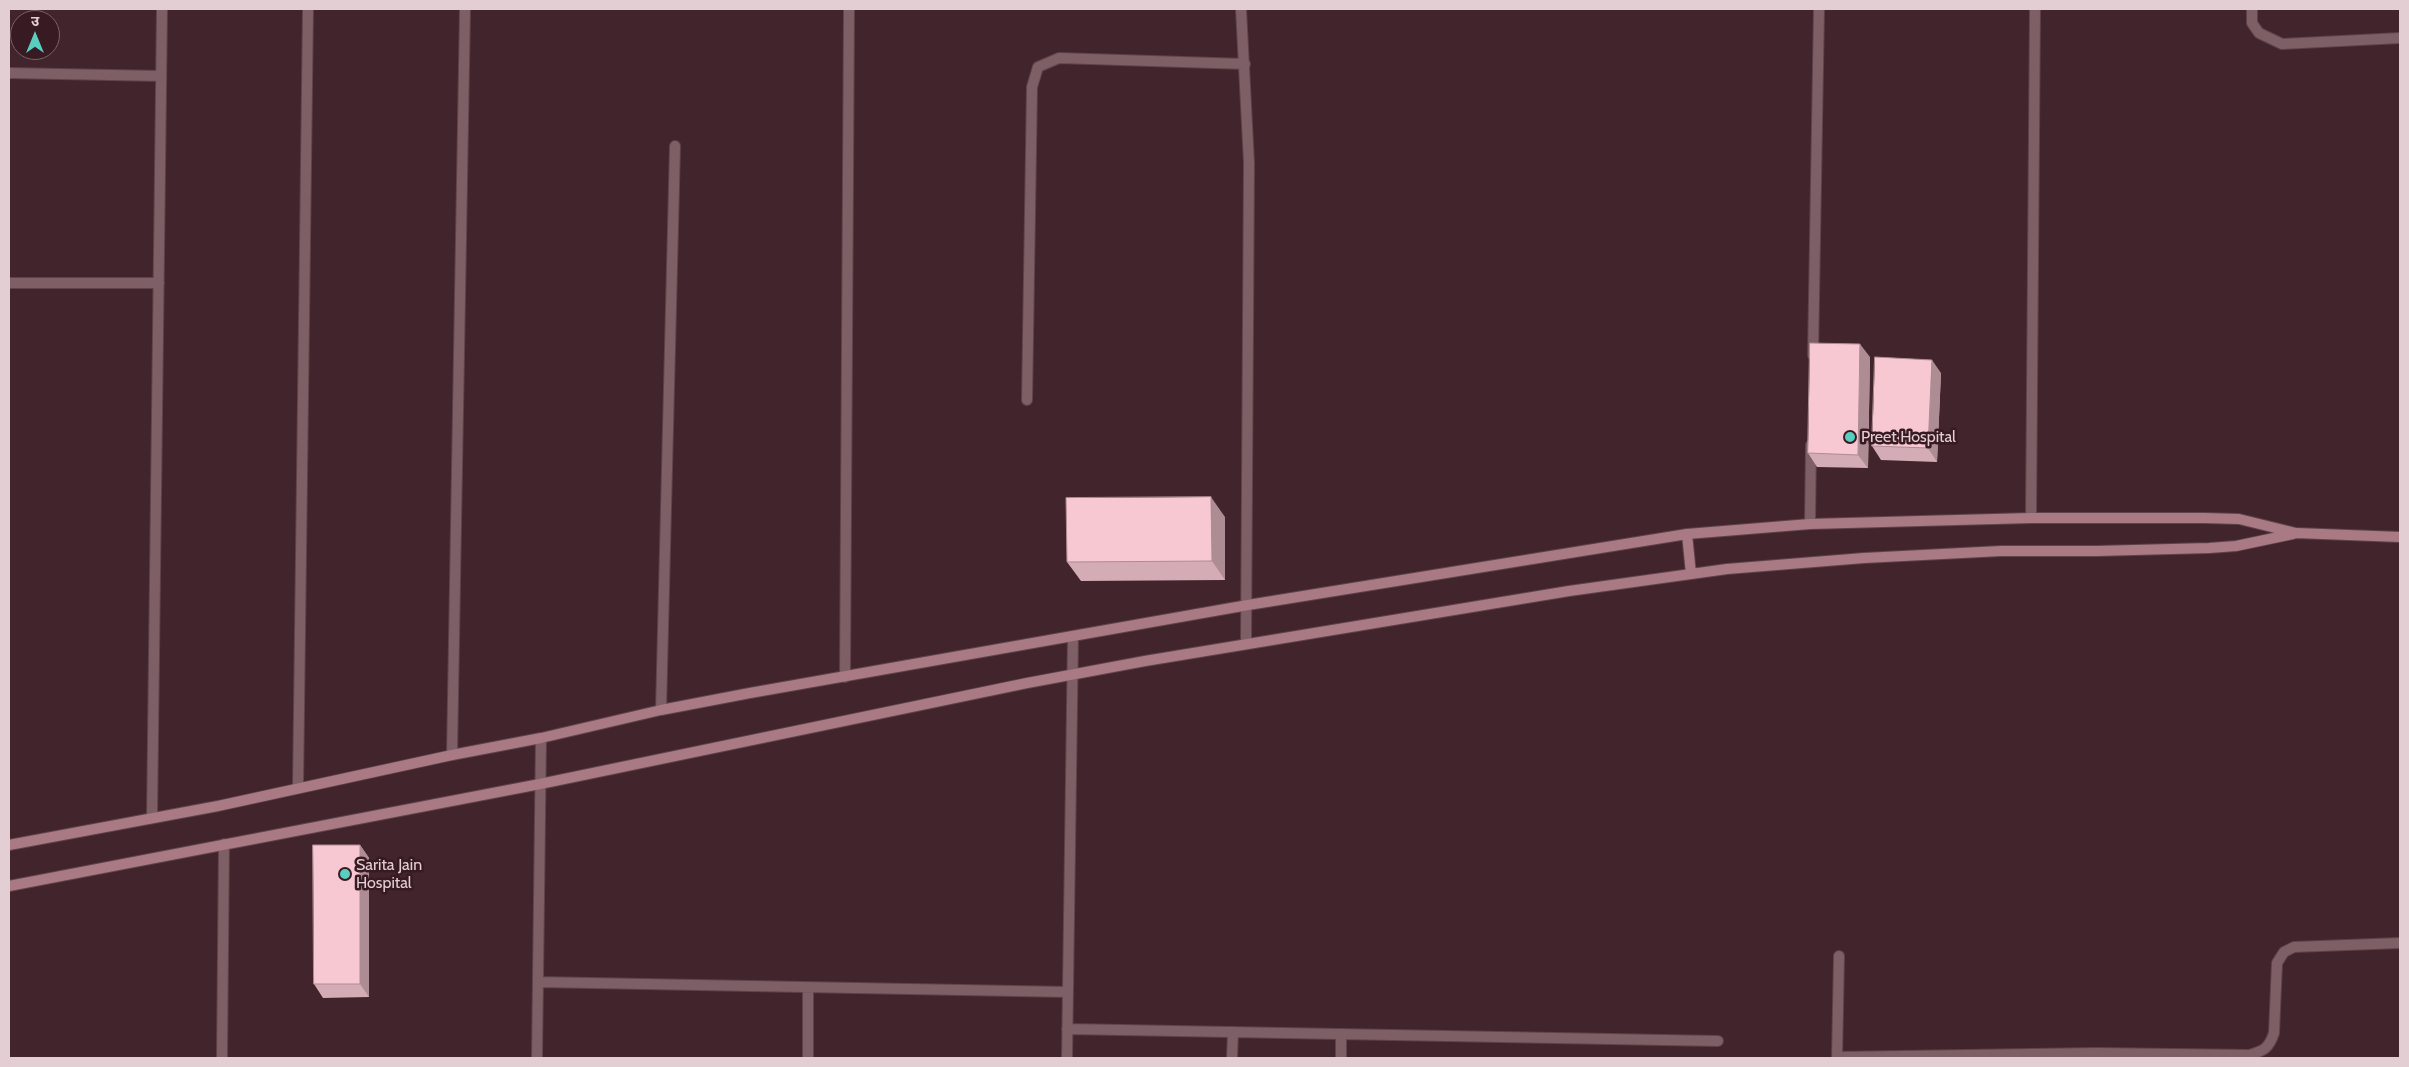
<!DOCTYPE html>
<html>
<head>
<meta charset="utf-8">
<style>
  body { margin:0 }
  #map { position:relative; width:2409px; height:1067px; overflow:hidden; background:#42242c; font-family:Cabin,"Noto Sans Devanagari",sans-serif }
  canvas { display:block }
  .frame { position:absolute; inset:0; border:10px solid #e3ced3; pointer-events:none }
  .north { position:absolute; left:10px; top:10px; width:50px; height:50px; box-sizing:border-box; background:#371a22; border:1px solid #7c6269; border-radius:50%; rotate:0deg; font-size:14px; font-weight:700; line-height:20px; text-align:center; color:#e3ced3 }
  .north::after { content:''; display:block; margin:auto; width:18px; height:22px; background:#59cebf; clip-path:polygon(50% 0,100% 100%,50% 72%,0 100%) }
</style>
</head>
<body>
<div id="map">
<canvas width="2409" height="1067"></canvas>
<div class="frame"></div>
<div class="north">उ</div>
</div>
<script>
const ctx = document.querySelector('canvas').getContext('2d');
ctx.lineJoin = 'round';
function stroke(path, color, width, dash) {
  ctx.strokeStyle = color;
  ctx.lineWidth = width;
  ctx.lineCap = dash ? 'butt' : 'round';
  ctx.setLineDash(dash || []);
  ctx.stroke(path);
}
function fill(path, color) {
  ctx.fillStyle = color;
  ctx.fill(path, 'evenodd');
}
function write(font, color, halo, rows, align = 'center') {
  ctx.font = font + ' Cabin,sans-serif';
  ctx.lineWidth = 5;
  ctx.setLineDash([]);
  ctx.textBaseline = 'middle';
  ctx.strokeStyle = halo;
  ctx.fillStyle = color;
  for (const [text, x, y, turn = 0] of rows) {
    ctx.save();
    ctx.translate(x, y);
    ctx.rotate((+turn || 0) * Math.PI / 180);
    ctx.textAlign = isNaN(turn) ? turn : align;
    if (halo) ctx.strokeText(text, 0, 0);
    ctx.fillText(text, 0, 0);
    ctx.restore();
  }
}
const lane = new Path2D(`
  M222,1058L224,844`);
const street = new Path2D(`
  M1241,9L1249,163L1246,644
  M2252,9V23L2259,33L2282,44L2400,38
  M9,73L161,76
  M9,283H159
  M1813,355L1819,9
  M1027,400L1032,87L1038,67L1059,58L1245,64
  M2031,518L2035,9
  M1810,524L1811,445
  M845,677L849,9
  M661,710L675,146
  M452,755L465,9
  M298,788L308,9
  M152,818L162,9
  M538,982L1068,992
  M808,988V1058
  M1067,1029L1718,1041
  M1341,1034V1058
  M1837,1057L2096,1053L2249,1055C2264,1051 2269,1048 2274,1033L2277,963L2284,952L2294,947L2400,943
  M537,1058L541,738
  M1067,1058L1073,636
  M1232,1058L1233,1032
  M1837,1058L1839,956`);
const secondary = new Path2D(`
  M1687,534L1691,574
  M9,845L218,806L452,755L541,738L661,710L750,693L1248,605L1687,534L1810,524L2031,518H2205L2239,519L2296,533L2400,537
  M9,886L540,784L1027,683L1145,661L1569,591L1727,569L1864,558L2001,551H2097L2209,548L2236,546L2293,534`);
const wall = new Path2D(`
  M1870,357L1868,468L1817,467L1808,453Z
  M1941,373L1937,462L1881,460L1872,446Z
  M1225,517V580L1081,581L1067,562Z
  M360,845L369,858V997L323,998L314,984Z`);
const shadedWall = new Path2D(`
  M1860,344L1870,357L1868,468L1858,455Z
  M1932,360L1941,373L1937,462L1928,448Z
  M1211,497L1225,517V580L1212,561Z
  M360,845L369,858V997L360,984Z`);
const building = new Path2D(`
  M1810,343L1860,344L1858,455L1808,453Z
  M1875,357L1932,360L1928,448L1872,446Z
  M1211,497L1212,561L1067,562L1066,498Z
  M313,845H360V984H314Z`);
const markers = [
  [1850,437,6,"#59cebf"],
  [345,874,6,"#59cebf"]
];
const poiNames = [
  ["Preet Hospital",1861,437],
  ["Sarita Jain",356,865],
  ["Hospital",356,883]
];
stroke(lane, '#5f434a', 12);
stroke(street, '#5f434a', 12);
stroke(secondary, '#5f434a', 12);
stroke(lane, '#7d5f65', 10);
stroke(street, '#7d5f65', 10);
stroke(secondary, '#a97984', 10);
fill(wall, '#d4acb5');
fill(shadedWall, '#ad8c93');
fill(building, '#f7c8d2');
stroke(building, '#ad8c93', 1);
for (const [x, y, r, color] of markers) {
  const dot = new Path2D();
  dot.arc(x, y, r, 0, 2 * Math.PI);
  ctx.fillStyle = color;
  ctx.fill(dot);
  stroke(dot, '#371a22', 2);
}
write('16px', '#e3ced3', '#371a22', poiNames, 'left');
</script>
</body>
</html>
